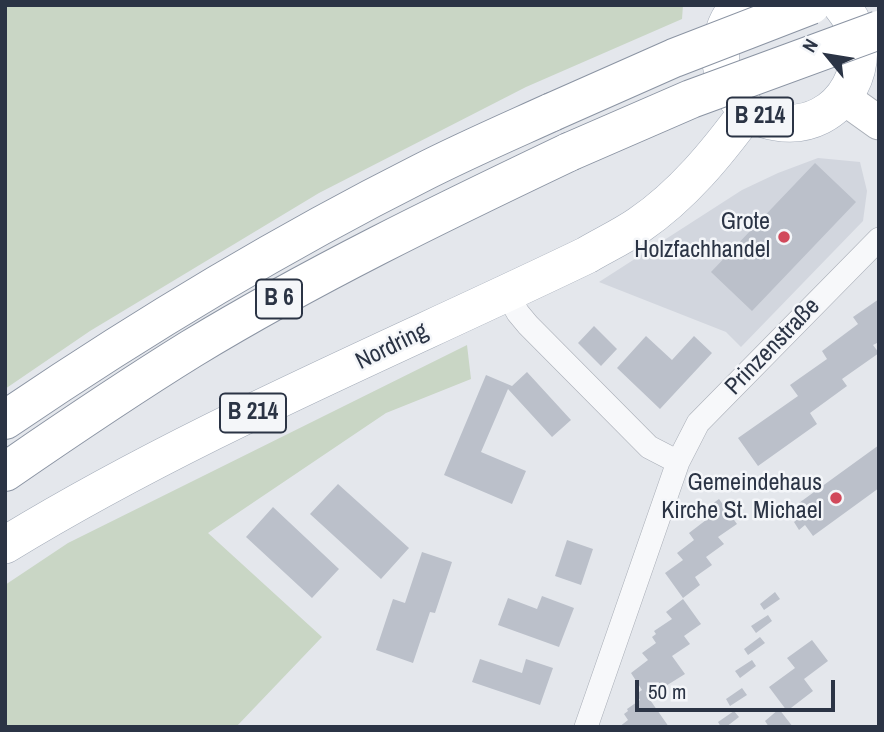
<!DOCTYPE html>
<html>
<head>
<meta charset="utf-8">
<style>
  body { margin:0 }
  #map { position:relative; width:884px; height:732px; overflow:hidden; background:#e4e7ec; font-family:"Archivo Narrow",sans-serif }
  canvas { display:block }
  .frame { position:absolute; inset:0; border:7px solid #2b3445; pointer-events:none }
  .north { position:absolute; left:793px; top:21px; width:70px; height:70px; -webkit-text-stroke:5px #f4f6f9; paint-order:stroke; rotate:300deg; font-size:19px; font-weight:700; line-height:28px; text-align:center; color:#2b3445 }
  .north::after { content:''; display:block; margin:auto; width:24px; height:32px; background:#2b3445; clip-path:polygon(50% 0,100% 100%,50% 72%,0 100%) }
  .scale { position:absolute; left:635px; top:680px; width:200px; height:32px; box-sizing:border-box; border:4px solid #2b3445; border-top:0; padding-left:9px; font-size:21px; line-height:24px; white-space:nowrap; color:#2b3445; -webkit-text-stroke:5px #f4f6f9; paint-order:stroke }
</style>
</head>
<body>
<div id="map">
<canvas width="884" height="732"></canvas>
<div class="frame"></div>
<div class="north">N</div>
<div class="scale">50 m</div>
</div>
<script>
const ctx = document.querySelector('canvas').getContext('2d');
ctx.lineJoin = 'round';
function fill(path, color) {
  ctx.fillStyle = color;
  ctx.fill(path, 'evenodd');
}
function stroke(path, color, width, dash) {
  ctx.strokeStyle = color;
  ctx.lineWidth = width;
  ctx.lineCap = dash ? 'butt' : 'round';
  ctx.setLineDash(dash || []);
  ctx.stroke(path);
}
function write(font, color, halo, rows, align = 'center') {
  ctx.font = font + ' "Archivo Narrow",sans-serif';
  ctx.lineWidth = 5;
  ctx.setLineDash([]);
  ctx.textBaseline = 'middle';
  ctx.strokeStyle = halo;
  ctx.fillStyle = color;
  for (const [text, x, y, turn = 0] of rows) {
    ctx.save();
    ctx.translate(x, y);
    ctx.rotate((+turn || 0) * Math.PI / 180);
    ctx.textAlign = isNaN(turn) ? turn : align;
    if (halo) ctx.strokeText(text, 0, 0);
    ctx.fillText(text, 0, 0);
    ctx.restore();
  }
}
const built = new Path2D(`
  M818,158L860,162L867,191L863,221L741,347L726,332L599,282L742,190L778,173Z`);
const green = new Path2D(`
  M5,5H683L682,19L526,87L319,193L90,331L5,389Z
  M467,345L471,379L386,413L208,533L322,637L236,727H5V585L68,543Z`);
const building = new Path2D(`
  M815,163L856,202L752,311L711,272Z
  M879,299V342L873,345L879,353L842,379L847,386L810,413L817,424L758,466L738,438L798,396L790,385L827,359L822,351L858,324L853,317Z
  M594,326L617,349L601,366L578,343Z
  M646,336L672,360L694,336L712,353L660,409L617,368Z
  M527,372L571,420L552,437L508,389L481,452L526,471L512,504L444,475L486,375L512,386Z
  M879,445V488L813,536L805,525L799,530L794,522L799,518L792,508Z
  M338,484L409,548L381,579L310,514Z
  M719,499L737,524L718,537L724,544L706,557L712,565L695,577L700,585L683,598L665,573L683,560L677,553L694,540L689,533L706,520L701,512Z
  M273,507L339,569L312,598L246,537Z
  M567,540L593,549L581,585L555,576Z
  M422,552L452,562L435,613L430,612L413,663L376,650L393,599L405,603Z
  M775,592L780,599L764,610L760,604Z
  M542,596L574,608L559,647L498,625L508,598L537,609Z
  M683,599L701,624L684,636L690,644L672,656L685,674L648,697L669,727H619L628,720L624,714L628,711L627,709L640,700L636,694L642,690L631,673L648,660L642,653L656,643L652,637L656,634L654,631L672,619L666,612Z
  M768,615L772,621L756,633L751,626Z
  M760,637L765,643L748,655L744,649Z
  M812,640L828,661L804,679L813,691L787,711L769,687L795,668L787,658Z
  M480,659L522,673L526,659L553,668L540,705L472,682Z
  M752,660L756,666L740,678L735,671Z
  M742,688L747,695L730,706L726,699Z
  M779,709L793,727H769L765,721Z
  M734,711L739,717L726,727H721L718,722Z`);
const street = new Path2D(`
  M506,292L518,313L528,325L649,447L678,462
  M586,727L678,462L698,423L879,239`);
const secondary = new Path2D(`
  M844,98L879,123`);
const primary = new Path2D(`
  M741,5C724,19 719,43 721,64C724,81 732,94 743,106C752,115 764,120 776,122C843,134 884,55 841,5
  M5,545C190,432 392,349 587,255C604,245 623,236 639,225C683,195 717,153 748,111`);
const highway = new Path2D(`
  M5,420C136,331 280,244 421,173C464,151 508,132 552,112
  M5,472C66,430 128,388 191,349C313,275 441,213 569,152`);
const highwayBridge = new Path2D(`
  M552,112L674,58L811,5
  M569,152L691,99L879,30`);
const markers = [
  [784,237,7,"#d1495b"],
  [836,498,7,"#d1495b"]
];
const shields = [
  [760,117,66],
  [279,299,46],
  [253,413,66]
];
const shieldNames = [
  ["B 214",760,117],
  ["B 6",279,299],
  ["B 214",253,413]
];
const poiNames = [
  ["Grote",770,223],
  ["Holzfachhandel",770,251],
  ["Gemeindehaus",822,484],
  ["Kirche St. Michael",822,512]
];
const streetNames = [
  ["Nordring",392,347,-26],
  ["Prinzenstraße",773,347,-46]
];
fill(built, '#d2d6de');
fill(green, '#c9d6c5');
fill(building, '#bbc0ca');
stroke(street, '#a9aeb7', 24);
stroke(secondary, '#a9aeb7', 35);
stroke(primary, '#a3abb8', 38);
stroke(highway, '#8b94a3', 40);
stroke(street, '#f7f8fa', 23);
stroke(secondary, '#fff', 33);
stroke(primary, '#fff', 37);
stroke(highway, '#fff', 38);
stroke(highwayBridge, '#8b94a3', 40, []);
stroke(highwayBridge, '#fff', 38);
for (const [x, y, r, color] of markers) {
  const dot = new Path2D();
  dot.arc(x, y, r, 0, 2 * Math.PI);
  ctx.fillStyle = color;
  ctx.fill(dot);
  stroke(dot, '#f4f6f9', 2.5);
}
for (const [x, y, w] of shields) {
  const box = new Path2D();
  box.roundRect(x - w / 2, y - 19.5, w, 39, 5);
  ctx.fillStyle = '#f4f6f9';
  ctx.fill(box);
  stroke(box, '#2b3445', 2);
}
write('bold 23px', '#2b3445', null, shieldNames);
write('24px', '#2b3445', '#f4f6f9', poiNames, 'right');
write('24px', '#2b3445', '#f4f6f9', streetNames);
</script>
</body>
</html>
